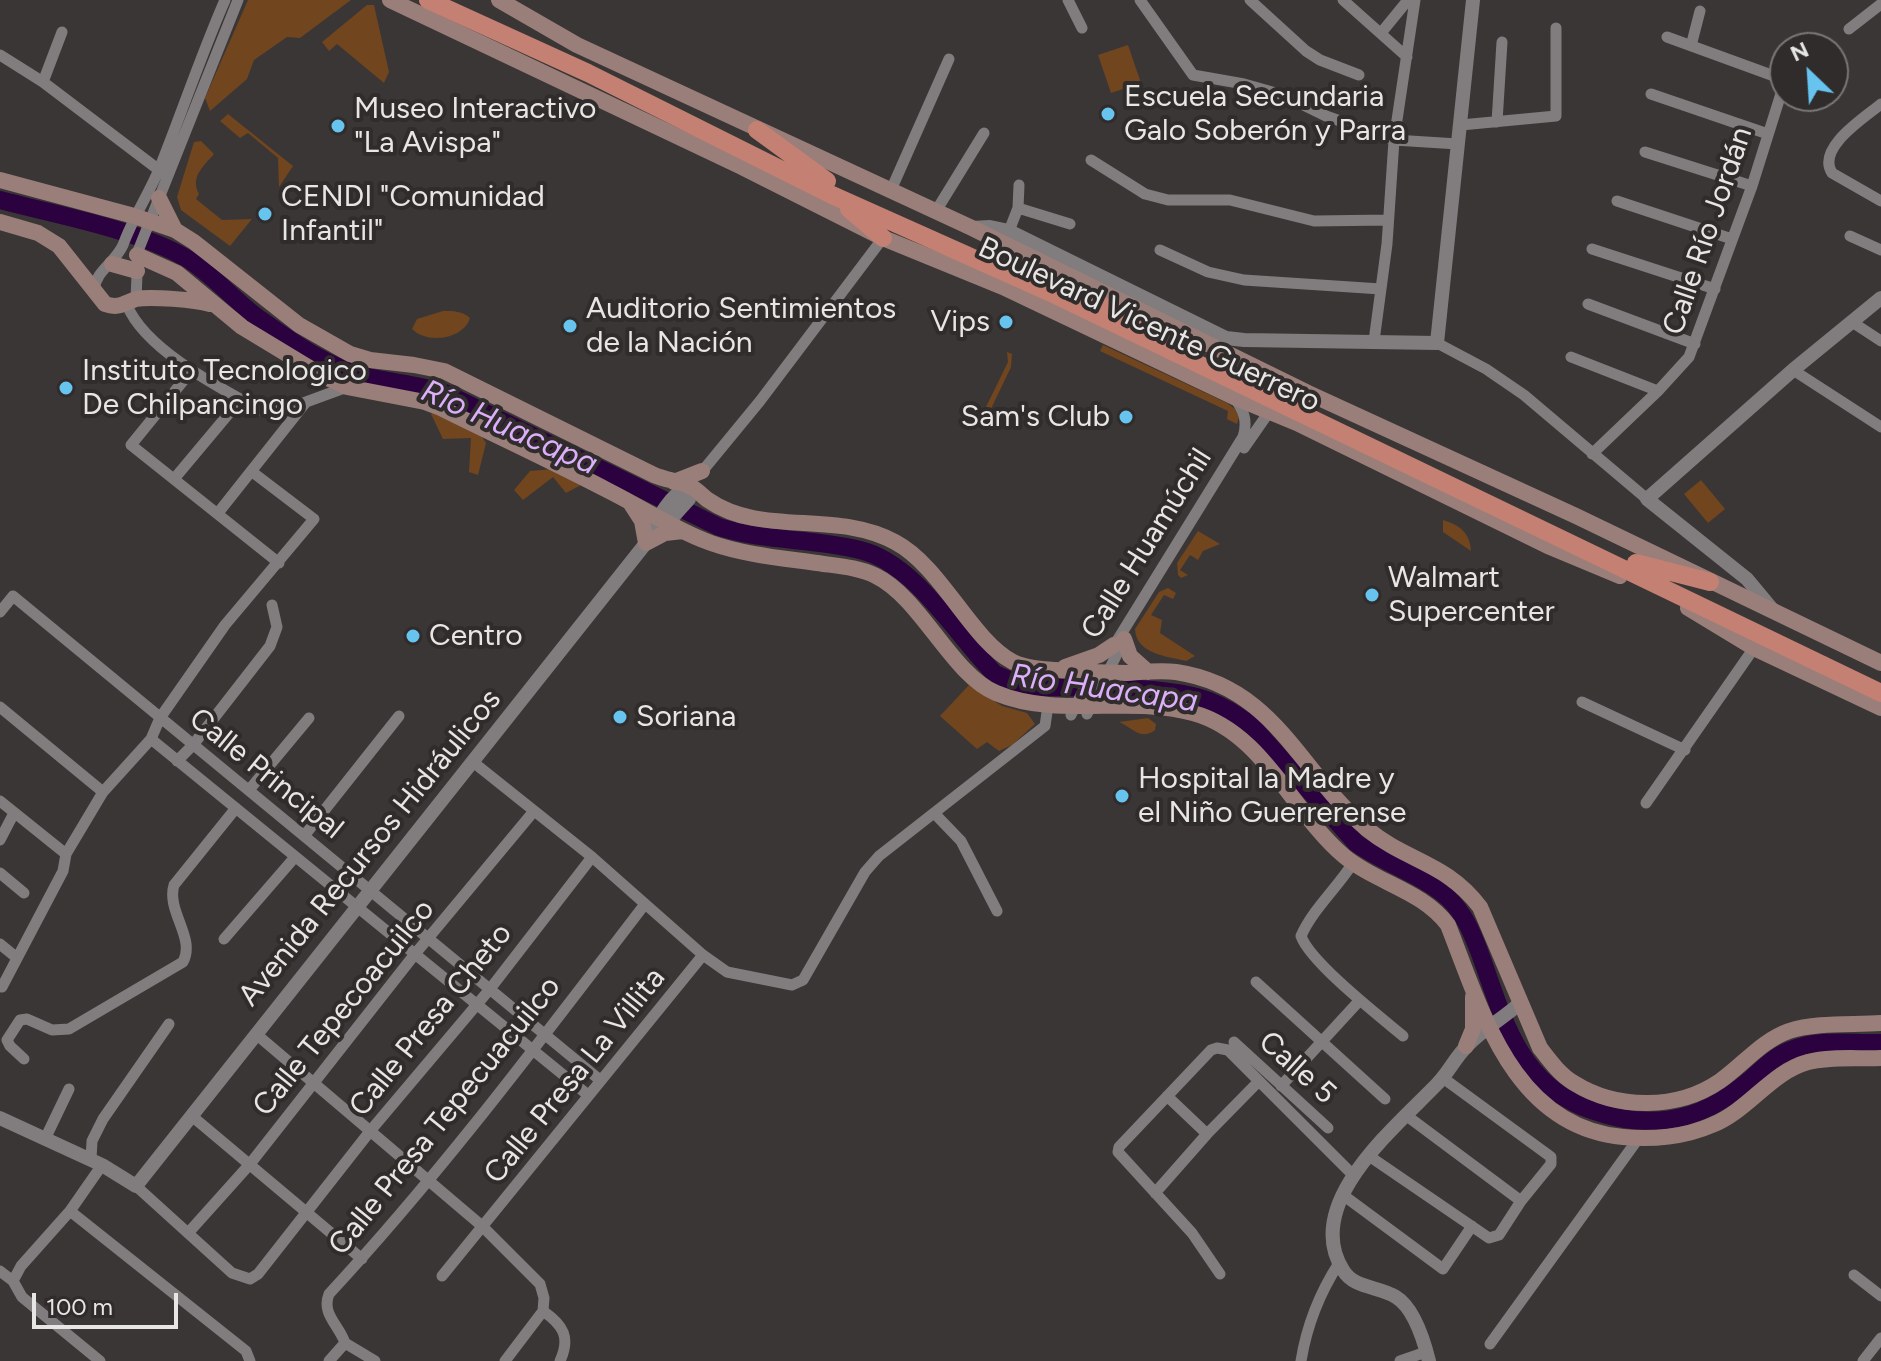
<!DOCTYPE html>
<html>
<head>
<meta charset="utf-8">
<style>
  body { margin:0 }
  #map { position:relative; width:1881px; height:1361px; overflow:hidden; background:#3a3636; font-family:Figtree,sans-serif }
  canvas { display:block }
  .north { position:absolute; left:1769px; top:32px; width:80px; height:80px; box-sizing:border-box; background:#302c2c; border:2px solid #7a7676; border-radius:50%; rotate:335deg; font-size:22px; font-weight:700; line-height:32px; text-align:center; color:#e8e5e5 }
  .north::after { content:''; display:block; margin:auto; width:28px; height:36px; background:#67c4ef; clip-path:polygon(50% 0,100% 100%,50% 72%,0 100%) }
  .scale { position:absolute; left:32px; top:1293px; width:146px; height:36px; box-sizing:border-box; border:4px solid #e8e5e5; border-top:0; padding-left:10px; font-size:24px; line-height:28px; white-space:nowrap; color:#e8e5e5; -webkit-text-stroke:6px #302c2c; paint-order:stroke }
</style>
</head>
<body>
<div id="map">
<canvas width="1881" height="1361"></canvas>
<div class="north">N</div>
<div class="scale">100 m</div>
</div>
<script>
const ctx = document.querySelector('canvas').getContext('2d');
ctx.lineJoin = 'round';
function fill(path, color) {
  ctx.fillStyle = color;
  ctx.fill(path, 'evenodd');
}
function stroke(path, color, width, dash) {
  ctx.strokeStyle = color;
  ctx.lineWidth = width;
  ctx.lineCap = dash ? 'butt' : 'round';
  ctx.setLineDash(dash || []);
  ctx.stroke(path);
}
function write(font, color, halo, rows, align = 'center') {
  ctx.font = font + ' Figtree,sans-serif';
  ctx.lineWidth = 8;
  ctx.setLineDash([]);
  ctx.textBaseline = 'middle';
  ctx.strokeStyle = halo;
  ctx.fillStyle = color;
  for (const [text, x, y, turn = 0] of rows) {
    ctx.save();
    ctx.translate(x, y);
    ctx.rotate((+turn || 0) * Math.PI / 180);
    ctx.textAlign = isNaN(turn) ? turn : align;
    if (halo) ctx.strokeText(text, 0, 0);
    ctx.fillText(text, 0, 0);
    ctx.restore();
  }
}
const green = new Path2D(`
  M248,0H351L300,38L287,37L254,60L247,79L210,111L205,98Z
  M367,5H374L389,72L384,83L337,44L329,51L322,42Z
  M1128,45L1141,83L1111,93L1098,55Z
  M228,114L293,166L279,187L278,158L248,133L240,138L220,121Z
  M201,141L214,154C203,167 190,177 199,194L196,199L222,220L252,219L230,246L181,210L177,197L194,142Z
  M443,311C453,311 463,311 470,318C463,340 427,344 412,329L417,319Z
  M1103,345L1227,403L1235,409L1239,417L1237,424L1227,419L1228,411L1100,351Z
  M1007,352L1012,354L1011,367L989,413L984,411L1008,362Z
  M435,412L482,437L486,443L478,475L469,472L471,438L443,439L431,414Z
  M553,469L581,485L566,493L553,477L523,500L514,490L530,471Z
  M1701,480L1725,509L1708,523L1684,494Z
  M1443,520C1459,525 1470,532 1471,551L1443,532Z
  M1198,531L1220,544L1203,551L1198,560L1190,555L1180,570L1188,575L1181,578L1178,575L1177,563Z
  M1168,588L1176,593L1173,599L1164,595L1151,615L1162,620L1160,633L1195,656L1186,661C1166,656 1136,654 1135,629L1159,592Z
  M969,685L1002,706L1027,713L1035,724L1012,745L999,751L987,742L977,749L940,716Z
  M1148,718L1156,724L1155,730C1141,741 1133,728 1119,722Z`);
const river = new Path2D(`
  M0,200C56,215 136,229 186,258C213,274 235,302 261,320C292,342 330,369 368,377C394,383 420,385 445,393L719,527C766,542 813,538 860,550C915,563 956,635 995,674L1014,682L1037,687C1085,688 1167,685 1209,701C1225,707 1239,716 1252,726L1356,843C1383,863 1427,877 1449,899C1464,913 1472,933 1479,951C1502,1013 1516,1079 1583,1107C1611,1118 1636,1123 1666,1120C1700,1116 1726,1100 1752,1078C1764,1067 1775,1056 1791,1050C1818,1038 1852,1044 1881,1043`);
const minor = new Path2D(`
  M1068,0L1082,28
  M1140,0L1193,75L1244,84L1283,95L1326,116L1394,140L1458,144
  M1250,0L1306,51L1320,60L1359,75
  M1343,0L1407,57
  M1849,29L1881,4
  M1381,33L1408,0
  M1667,37L1785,80
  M1691,46L1700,11
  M0,55L43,82L159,170
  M43,82L62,32
  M1651,94L1768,134
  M1881,104C1864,118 1816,148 1832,173L1881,201
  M1497,122L1502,42
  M1461,125L1556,116V28
  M1645,152L1752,186
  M1091,160L1145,194L1168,200H1230L1314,221L1388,220
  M891,190L949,59
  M1617,201L1732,239
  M1018,208L1070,224
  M936,211L984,133
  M1009,231L1018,208L1019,185
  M1850,236L1881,250
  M1592,249L1715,289
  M1160,250L1208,272L1244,280L1381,289
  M94,290C96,270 115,263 123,245C133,217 149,194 160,167C182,112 201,55 225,0
  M136,299L138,251L238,0
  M1588,304L1695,344
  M127,305C145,350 222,389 264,412L306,402L347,387
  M1852,322L1881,341
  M1374,341L1387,244L1394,140L1415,0
  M1437,343L1486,369L1524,395L1647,499
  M1571,357L1658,391
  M192,370L131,445L279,563
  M1793,370L1881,427
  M1244,448L1269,412
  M1592,454L1658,391L1689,357L1752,186L1785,81
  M700,474L760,401L883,238
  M174,479L241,399
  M218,513L306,402
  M0,612L13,596L600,1080
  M1115,644L1243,437C1248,421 1244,411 1234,397
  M1582,702L1685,750
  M0,707L103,792
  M1087,714L1123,642
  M1071,715L1094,669
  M151,739L588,1095
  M177,761L193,745L270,646L277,627L272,605
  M473,762L592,857L703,955L727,972L792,985L803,980L865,872L879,856L1045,726L1047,712
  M249,790L309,718
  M0,801L66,854
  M1646,803L1754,648
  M935,814L961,841L997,911
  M304,836L399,716
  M0,840L14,813
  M1353,863C1337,888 1313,909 1301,936C1310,962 1379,1016 1403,1036
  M0,873L24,893
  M224,939L295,857
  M0,944L17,958
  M1256,982L1385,1099
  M2,987L63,871L66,854L103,792L151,739L160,718L225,625L314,519L251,471
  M256,1034L482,1226L540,1284L544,1298L543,1311L505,1361
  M1234,1042L1328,1128
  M24,1059L10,1046L7,1040L20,1020L27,1019L52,1030L69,1029L183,962C196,938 166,911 174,885L236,808
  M1281,1086L1360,1000
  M1167,1096L1207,1134
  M1407,1116L1521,1201
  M193,1117L362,1259
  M45,1139L69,1089
  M1369,1156L1489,1238L1499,1235L1521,1201L1551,1164V1157L1443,1078
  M91,1159L92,1141L103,1119L169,1024
  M136,1186L232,1273L250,1279L258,1274L371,1130L490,989L592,857
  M1155,1193L1207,1134L1259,1081
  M1343,1195L1443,1269L1472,1226
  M70,1211L246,1351L250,1361
  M189,1232L250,1164L415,954L534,811
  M0,1271L13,1281L22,1297L100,1361
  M1220,1274L1192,1233L1118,1152L1119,1147L1211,1050L1217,1048L1228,1050L1353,1175
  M1854,1275L1881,1296
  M442,1276L703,955
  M13,1281L21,1266L70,1211L102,1165
  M543,1311C563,1325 571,1337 560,1361
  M345,1343L375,1361
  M1490,1344L1638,1139
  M329,1361L345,1343C339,1325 321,1314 329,1294C443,1171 543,1037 645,904
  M1301,1361C1307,1324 1319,1294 1339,1263
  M1400,1361L1426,1352
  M1863,1361L1881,1338`);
const tertiary = new Path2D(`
  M972,228L990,227L1009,231L1226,338L1244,340L1437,343L1473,0
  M661,530L689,499L690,486
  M1772,609L1747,579L1647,499L1793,370L1881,298
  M0,1118L102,1165L136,1186L646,543C657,521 667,496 690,486
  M1429,1361C1424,1341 1414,1308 1396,1297C1379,1286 1354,1289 1343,1270C1301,1203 1396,1127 1438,1083C1449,1072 1456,1056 1468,1045C1483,1029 1504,1018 1520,1003`);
const secondary = new Path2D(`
  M390,0L742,167L883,238L1003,287L1234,397L1297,423L1548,546L1620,576
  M499,0L577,45L972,228L1308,393L1576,516L1881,663
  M0,180L134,216L175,230L194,242L299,325L350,354L370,360L414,365L444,371L654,475C666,480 678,481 689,486C696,488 702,496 708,500C721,509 737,515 753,518C800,527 851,518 895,542C942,567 970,639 1013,662C1026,668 1041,669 1055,670C1079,672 1103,673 1127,673C1143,672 1160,670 1176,672C1276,687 1299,772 1367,829C1407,862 1446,862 1480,907L1540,1048C1550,1061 1560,1075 1574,1083C1617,1110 1678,1110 1720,1081C1743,1065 1761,1041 1789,1031C1817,1022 1852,1025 1881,1023
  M159,198L175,230
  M0,222L38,233L59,246L105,304C119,309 124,303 136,299C150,296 196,300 210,304
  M137,255L177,273L242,327L323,376L347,387L425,402L441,408C497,436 554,462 609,491C643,508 675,530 711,543C745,555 782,558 817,563C837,566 858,567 876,576C921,598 952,675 996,693C1059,719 1128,695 1193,713C1263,732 1292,812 1344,856C1376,883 1422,890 1448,925C1482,1011 1513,1127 1623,1137C1652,1140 1685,1137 1712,1125C1748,1111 1771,1072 1808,1062C1831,1056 1858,1059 1881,1058
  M112,264L137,271
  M674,482L702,471
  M631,504L642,521L646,543L665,533L683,531
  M1688,608L1754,648L1881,708
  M1124,639L1130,656L1148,672
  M1065,667L1099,655L1114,645
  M1466,1046L1473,1029V997`);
const trunk = new Path2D(`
  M428,0L588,73L832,195L1049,292L1881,693
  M757,130L827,181
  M849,209L883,238
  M1095,302L1181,342
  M1636,563L1710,582`);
const markers = [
  [1108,114,8,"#67c4ef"],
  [338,126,8,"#67c4ef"],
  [265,214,8,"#67c4ef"],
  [1006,322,8,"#67c4ef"],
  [570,326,8,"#67c4ef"],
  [66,388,8,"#67c4ef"],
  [1126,417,8,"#67c4ef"],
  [1372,595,8,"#67c4ef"],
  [413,636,8,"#67c4ef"],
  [620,717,8,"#67c4ef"],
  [1122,796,8,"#67c4ef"]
];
const poiNames = [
  ["Escuela Secundaria",1124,97],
  ["Galo Soberón y Parra",1124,131],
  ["Museo Interactivo",354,109],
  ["\"La Avispa\"",354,143],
  ["CENDI \"Comunidad",281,197],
  ["Infantil\"",281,231],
  ["Auditorio Sentimientos",586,309],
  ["de la Nación",586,343],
  ["Vips",990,322,"right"],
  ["Instituto Tecnologico",82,371],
  ["De Chilpancingo",82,405],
  ["Sam's Club",1110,417,"right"],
  ["Walmart",1388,578],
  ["Supercenter",1388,612],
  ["Centro",429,636],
  ["Soriana",636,717],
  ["Hospital la Madre y",1138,779],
  ["el Niño Guerrerense",1138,813]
];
const streetNames = [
  ["Calle Río Jordán",1708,231,-71],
  ["Boulevard Vicente Guerrero",1149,325,25],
  ["Calle Huamúchil",1147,544,-58],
  ["Calle Principal",266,774,39],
  ["Avenida Recursos Hidráulicos",370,848,-51],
  ["Calle Tepecoacuilco",344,1008,-51],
  ["Calle Presa Cheto",431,1020,-51],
  ["Calle 5",1297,1068,42],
  ["Calle Presa La Villita",575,1076,-51],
  ["Calle Presa Tepecuacuilco",445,1116,-51]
];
const waterNames = [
  ["Río Huacapa",509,428,24],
  ["Río Huacapa",1104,689,8]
];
fill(green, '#71451e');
stroke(river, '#2c0140', 18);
stroke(minor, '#817c7d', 11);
stroke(tertiary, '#817c7d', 14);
stroke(secondary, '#9a7e79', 16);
stroke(trunk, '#c48072', 18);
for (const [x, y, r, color] of markers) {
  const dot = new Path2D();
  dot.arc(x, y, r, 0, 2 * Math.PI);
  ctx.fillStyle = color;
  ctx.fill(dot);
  stroke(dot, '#302c2c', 3);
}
write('30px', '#e8e5e5', '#302c2c', poiNames, 'left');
write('30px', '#e8e5e5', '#302c2c', streetNames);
write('italic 32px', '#dcaffa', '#302c2c', waterNames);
</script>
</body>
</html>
